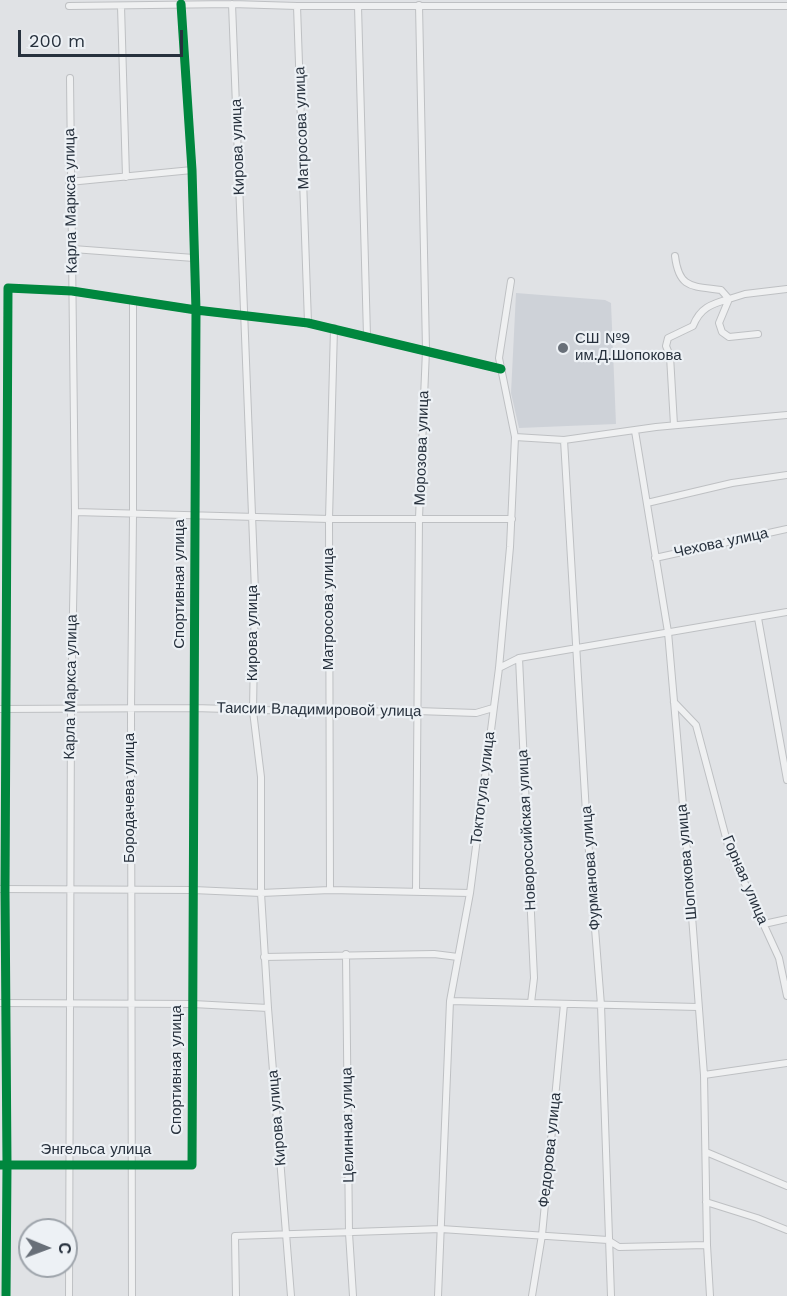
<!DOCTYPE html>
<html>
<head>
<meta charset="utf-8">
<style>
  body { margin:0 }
  #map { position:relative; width:787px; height:1296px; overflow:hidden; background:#e0e2e5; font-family:"Work Sans",sans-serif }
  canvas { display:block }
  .north { position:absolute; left:18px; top:1218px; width:60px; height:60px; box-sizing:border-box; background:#edf1f5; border:2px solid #9ea4ab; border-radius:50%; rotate:91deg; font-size:16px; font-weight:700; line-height:24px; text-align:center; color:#27313d }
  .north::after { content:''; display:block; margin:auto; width:21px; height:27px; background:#686f78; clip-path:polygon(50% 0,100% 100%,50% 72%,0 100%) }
  .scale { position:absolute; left:18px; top:30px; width:165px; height:27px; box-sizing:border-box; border:3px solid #27313d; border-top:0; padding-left:8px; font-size:18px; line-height:21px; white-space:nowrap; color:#27313d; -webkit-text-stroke:4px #edf1f5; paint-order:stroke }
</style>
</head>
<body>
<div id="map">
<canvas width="787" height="1296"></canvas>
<div class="north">С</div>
<div class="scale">200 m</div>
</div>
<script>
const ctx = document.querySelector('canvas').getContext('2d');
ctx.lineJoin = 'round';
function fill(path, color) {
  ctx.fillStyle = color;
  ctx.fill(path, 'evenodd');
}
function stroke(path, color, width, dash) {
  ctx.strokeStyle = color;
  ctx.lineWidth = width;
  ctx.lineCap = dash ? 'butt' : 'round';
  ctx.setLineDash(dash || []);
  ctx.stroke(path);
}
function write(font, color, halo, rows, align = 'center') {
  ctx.font = font + ' "Work Sans",sans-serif';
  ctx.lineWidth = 4.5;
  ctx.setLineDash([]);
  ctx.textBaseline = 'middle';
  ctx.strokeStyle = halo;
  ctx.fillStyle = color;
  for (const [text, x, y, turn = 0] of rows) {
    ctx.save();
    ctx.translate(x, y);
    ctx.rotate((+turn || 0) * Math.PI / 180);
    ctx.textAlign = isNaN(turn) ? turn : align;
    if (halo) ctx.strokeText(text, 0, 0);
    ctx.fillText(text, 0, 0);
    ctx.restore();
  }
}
const built = new Path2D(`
  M516,293L605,300L611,303L616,424L519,428L511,393Z`);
const minor = new Path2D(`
  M232,4L255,591L253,711L261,777V893L268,1008L291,1296
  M69,6L232,4L297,6H787
  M121,6L126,177
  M297,6L308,323
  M358,6L367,336
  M69,182L192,170
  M73,249L194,258
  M758,334L729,337L722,332L719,323L729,299L745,294L787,289
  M674,425L670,356L666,346L668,338L693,326C700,308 711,304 729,299L721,290C692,286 679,289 675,256
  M635,431L668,632L688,863L704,1075L707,1245L710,1296
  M515,437L564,440L656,427L787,415
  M564,440L586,813L601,1005L611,1296
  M647,503L732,483L787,475
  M75,512L329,519H512
  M655,558L787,529
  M758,618L787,780
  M519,658L534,978L531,1003
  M499,668L519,658L787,612
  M674,702L696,725L729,849L779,958L787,996
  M0,709L194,708L329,712L417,711L476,713L493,708
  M0,889L193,890L261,893L330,890L470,893
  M330,890L329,519L334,328
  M416,891L419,518L426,350L419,5
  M764,924L787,919
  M346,954L349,1233L353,1296
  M264,957L434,954L458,957
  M450,1001L698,1007
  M0,1003L193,1004L268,1008
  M704,1075L787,1063
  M706,1152L787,1186
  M0,1165H192L196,310L192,170L181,4
  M706,1202L757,1218L787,1230
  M6,1296L7,1165L5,890L8,288L72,291L196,310L308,323L501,369
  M69,1296L71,709L75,512L70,78
  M132,1296L131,709L133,515V300
  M236,1296L235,1236L441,1229L608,1240L619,1247L707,1245
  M438,1296L450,1001L470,893L499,668L510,547L515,437L499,358L511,281
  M532,1296L542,1235L564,1004`);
const cycleway = new Path2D(`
  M0,1165H192L196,310L192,170L181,4
  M6,1296L7,1165L5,890L8,288L72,291L196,310L308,323L501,369`);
const markers = [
  [563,348,6,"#686f78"]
];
const streetNames = [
  ["Матросова улица",302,128,-92],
  ["Кирова улица",238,147,-92],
  ["Карла Маркса улица",71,201,-91],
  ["Морозова улица",422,448,-88],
  ["Чехова улица",721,543,-12],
  ["Спортивная улица",180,584,-90],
  ["Матросова улица",329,609,-90],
  ["Кирова улица",253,633,-90],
  ["Карла Маркса улица",71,687,-89],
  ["Таисии Владимировой улица",319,710,1],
  ["Токтогула улица",483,788,-83],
  ["Бородачева улица",130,798,-90],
  ["Новороссийская улица",527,830,-93],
  ["Шопокова улица",687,862,-95],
  ["Фурманова улица",591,868,-94],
  ["Горная улица",745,880,67],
  ["Спортивная улица",177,1070,-90],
  ["Кирова улица",277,1118,-95],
  ["Целинная улица",348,1125,-91],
  ["Энгельса улица",96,1150],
  ["Федорова улица",550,1150,-84]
];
const poiNames = [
  ["СШ №9",575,339],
  ["им.Д.Шопокова",575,356]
];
fill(built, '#ced2d8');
stroke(minor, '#bec0c3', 8);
stroke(minor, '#eff0f1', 6);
stroke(cycleway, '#00873e', 9);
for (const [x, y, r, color] of markers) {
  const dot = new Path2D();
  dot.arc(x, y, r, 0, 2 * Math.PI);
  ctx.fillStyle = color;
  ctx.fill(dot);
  stroke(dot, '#edf1f5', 2);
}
write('15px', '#27313d', '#edf1f5', streetNames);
write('15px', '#27313d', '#edf1f5', poiNames, 'left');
</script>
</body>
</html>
